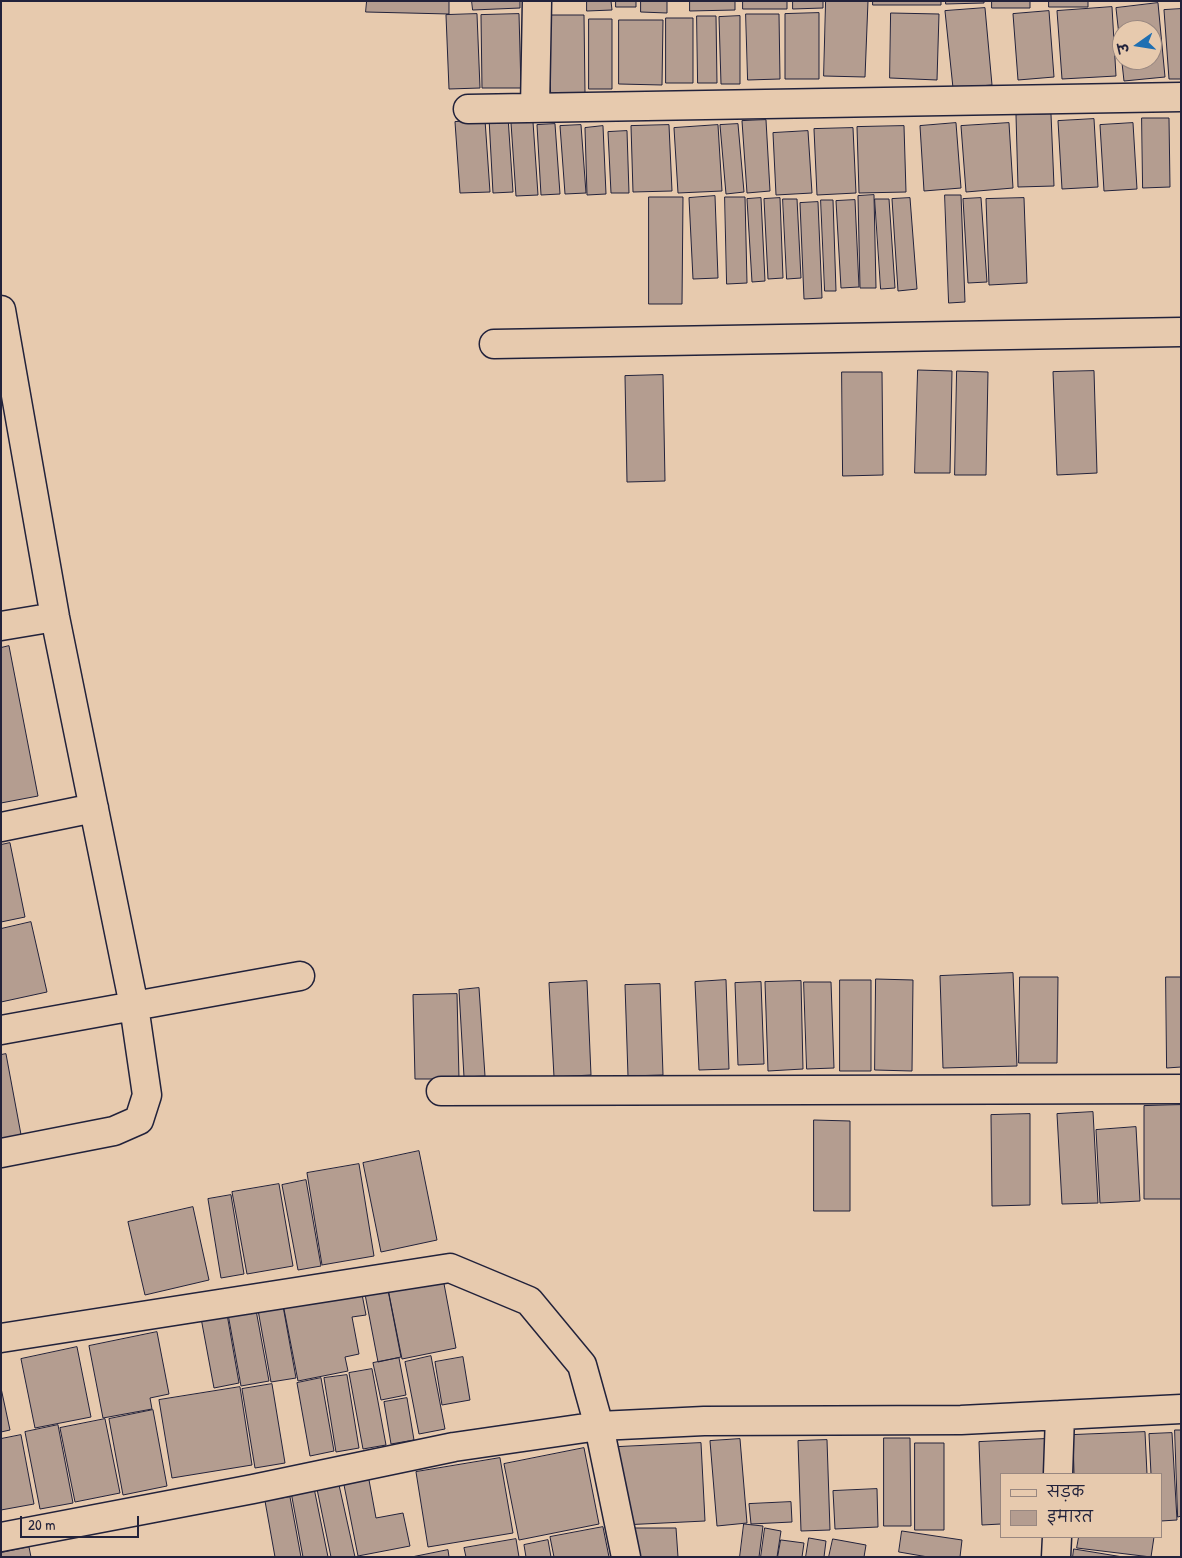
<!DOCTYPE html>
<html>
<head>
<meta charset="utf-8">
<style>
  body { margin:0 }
  #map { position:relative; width:1182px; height:1558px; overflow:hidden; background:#e7caae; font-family:"Patrick Hand","Playpen Sans Deva",sans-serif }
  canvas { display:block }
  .frame { position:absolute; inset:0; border:2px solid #22223b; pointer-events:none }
  .legend { position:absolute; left:1000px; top:1473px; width:162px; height:65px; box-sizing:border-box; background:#e7caae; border:1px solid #988780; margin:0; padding:6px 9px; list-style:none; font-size:15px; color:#22223b }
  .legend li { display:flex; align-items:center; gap:10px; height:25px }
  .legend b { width:25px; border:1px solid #988780 }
  .north { position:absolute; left:1112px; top:20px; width:50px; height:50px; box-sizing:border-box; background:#e7caae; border:1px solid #988780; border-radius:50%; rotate:257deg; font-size:14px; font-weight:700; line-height:20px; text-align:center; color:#22223b }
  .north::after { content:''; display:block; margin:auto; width:18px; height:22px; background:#1f6fb2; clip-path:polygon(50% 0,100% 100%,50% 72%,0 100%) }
  .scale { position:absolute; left:20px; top:1516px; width:119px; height:22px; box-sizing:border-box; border:2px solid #22223b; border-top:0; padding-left:6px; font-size:15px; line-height:18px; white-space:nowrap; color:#22223b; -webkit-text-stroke:4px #e7caae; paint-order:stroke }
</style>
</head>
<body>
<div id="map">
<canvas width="1182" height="1558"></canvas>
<div class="frame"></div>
<ul class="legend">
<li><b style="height:6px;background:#e7caae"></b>सड़क</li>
<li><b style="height:14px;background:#b49d90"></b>इमारत</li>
</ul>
<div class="north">उ</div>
<div class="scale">20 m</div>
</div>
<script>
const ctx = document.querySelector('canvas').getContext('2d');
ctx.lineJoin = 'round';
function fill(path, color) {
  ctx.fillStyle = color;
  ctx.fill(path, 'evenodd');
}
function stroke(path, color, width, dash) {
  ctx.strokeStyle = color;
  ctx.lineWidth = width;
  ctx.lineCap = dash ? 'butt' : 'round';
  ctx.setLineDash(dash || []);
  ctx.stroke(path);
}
const building = new Path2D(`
  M367,1H449V14L366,12Z
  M472,1H520V8L473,10Z
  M587,1H611L612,10L587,11Z
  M616,1H636V7H616Z
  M641,1H667V13L641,12Z
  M690,1H735V10L690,11Z
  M743,1H787V9H743Z
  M793,1H823V8L793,9Z
  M826,1H868L865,77L824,76Z
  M873,1H941V5H873Z
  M946,1H984V3L946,4Z
  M992,1H1030V8H992Z
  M1049,1H1088V7H1049Z
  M1158,3L1165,77L1124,81L1116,8ZM1122,30H1152V60H1122Z
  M1112,7L1116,76L1062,79L1057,11Z
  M985,8L992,85L953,88L945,11Z
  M1181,9V79H1169L1164,10Z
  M1049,11L1054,77L1018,80L1013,14Z
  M819,13V79H785V14Z
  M891,13L939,14L937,80L890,78Z
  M477,14L480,88L449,89L446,15Z
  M519,14L521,88H482L481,15Z
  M746,14H779L780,79L748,80Z
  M549,15H584L585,93L551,94Z
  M697,16H716L717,83H698Z
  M740,16V84H721L719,17Z
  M666,18H693V83H666Z
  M589,19H612V89H589Z
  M619,20H663L662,85L619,84Z
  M1051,114L1054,186L1018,187L1016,115Z
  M508,117L513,192L493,193L489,118Z
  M1142,118H1169L1170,187L1143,188Z
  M1094,119L1098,187L1062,189L1058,121Z
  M485,120L490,192L460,193L455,122Z
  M766,120L770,191L747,193L742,121Z
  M533,122L538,195L516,196L511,123Z
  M956,123L961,188L924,191L920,126Z
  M1009,123L1013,188L966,192L961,126Z
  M1133,123L1137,189L1104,191L1100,125Z
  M555,124L560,194L541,195L537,125Z
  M738,124L744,192L726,194L720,125Z
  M581,125L586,193L565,194L560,126Z
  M669,125L672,191L633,192L631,126Z
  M718,125L722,191L678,193L674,128Z
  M603,126L606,194L587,195L585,128Z
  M904,126L906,192L859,193L857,127Z
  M853,128L856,193L817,195L814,129Z
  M627,131L629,193H611L608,132Z
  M808,131L812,193L776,195L773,133Z
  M874,195L876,288H860L858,196Z
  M945,195H961L965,302L949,303Z
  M715,196L718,278L693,279L689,198Z
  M649,197H683L682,304H649Z
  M725,197H745L747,283L727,284Z
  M761,198L765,281L752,282L747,199Z
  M780,198L783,278L768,279L764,199Z
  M910,198L917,289L898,291L892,199Z
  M981,198L987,282L968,283L963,199Z
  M1024,198L1027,283L989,285L986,199Z
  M783,199H797L801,278L787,279Z
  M875,199H889L895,288L881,289Z
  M821,200H833L836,291H825Z
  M855,200L859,287L841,288L836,201Z
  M818,202L822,298L804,299L800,203Z
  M918,370L952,371L950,473H915Z
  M957,371L988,372L986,475H955Z
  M1094,371L1097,473L1057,475L1053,372Z
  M842,372H882L883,475L843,476Z
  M663,375L665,481L627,482L625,376Z
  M9,646L38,796L1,803V648Z
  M10,843L25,917L1,922V845Z
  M31,922L47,992L1,1002V929Z
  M1013,973L1017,1066L943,1068L940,976Z
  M1020,977H1058L1057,1063H1019Z
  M1166,977H1181V1067L1167,1068Z
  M876,979L913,980L912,1071L875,1070Z
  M726,980L729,1069L699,1070L695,982Z
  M840,980H871V1071H840Z
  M587,981L591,1075L554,1077L549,983Z
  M801,981L803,1069L768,1071L765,982Z
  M761,982L764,1064L738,1065L735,983Z
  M804,982H831L834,1068L807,1069Z
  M660,984L663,1075L628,1076L625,985Z
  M479,988L485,1076L464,1077L459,990Z
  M457,994L459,1079H415L413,995Z
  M6,1054L22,1140L1,1144V1055Z
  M1181,1105V1199H1144V1106Z
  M1093,1112L1098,1203L1062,1204L1057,1114Z
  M1030,1114V1205L992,1206L991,1115Z
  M814,1120L850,1121V1211H814Z
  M1136,1127L1140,1201L1100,1203L1096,1130Z
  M419,1151L437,1240L381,1252L363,1163Z
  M359,1164L374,1256L322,1265L307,1173Z
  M306,1180L321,1266L298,1270L282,1185Z
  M279,1184L293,1266L247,1274L232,1192Z
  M231,1195L244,1274L221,1278L208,1199Z
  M193,1207L209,1280L145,1295L128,1222Z
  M442,1273L456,1348L402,1359L387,1284Z
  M387,1285L401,1357L378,1362L364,1289Z
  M361,1289L366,1315L352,1317L359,1354L345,1357L348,1371L298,1381L283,1304Z
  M283,1306L296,1378L271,1382L258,1310Z
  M256,1310L269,1381L241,1386L228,1314Z
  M227,1314L239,1383L214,1388L201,1318Z
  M157,1332L169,1394L150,1398L152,1409L103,1418L89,1346Z
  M77,1347L91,1417L35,1428L21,1359Z
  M431,1356L445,1429L419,1434L405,1362Z
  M463,1357L470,1400L442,1405L435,1362Z
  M399,1358L406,1395L381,1400L373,1363Z
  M372,1369L386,1445L363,1449L349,1373Z
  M347,1375L359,1448L336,1452L324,1378Z
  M321,1378L334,1451L310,1456L297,1383Z
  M272,1384L285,1463L255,1468L242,1389Z
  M240,1387L252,1465L172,1478L159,1400Z
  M1,1388L10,1430L1,1432Z
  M407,1398L414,1440L391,1444L384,1402Z
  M153,1410L167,1486L123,1495L109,1419Z
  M105,1419L120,1493L75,1502L60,1428Z
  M58,1425L73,1503L40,1509L25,1432Z
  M1175,1430H1181V1516L1178,1517Z
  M1145,1432L1147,1474H1074L1073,1435Z
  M1172,1433L1177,1520L1161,1521V1474H1151L1149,1434Z
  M21,1435L34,1504L1,1510V1439Z
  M884,1438H910L911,1526H884Z
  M740,1439L747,1523L717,1526L710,1441Z
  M1045,1439L1047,1474H1001V1524L982,1525L979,1442Z
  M827,1440L830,1530L801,1531L798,1441Z
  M701,1443L705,1521L622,1525L618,1447Z
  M915,1443H944V1530H915Z
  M584,1448L599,1524L519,1540L504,1464Z
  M500,1458L513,1533L428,1547L416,1472Z
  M369,1480L376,1518L403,1513L410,1546L358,1556L344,1485Z
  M339,1485L355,1557H331L317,1489Z
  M314,1488L328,1557H303L291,1492Z
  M877,1489L878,1527L835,1529L833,1491Z
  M290,1497L301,1557H275L265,1501Z
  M791,1502L792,1522L751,1524L749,1504Z
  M744,1524L763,1526L759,1557H740Z
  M603,1527L609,1557H554L550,1537Z
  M629,1528H676L678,1557H635Z
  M765,1528L781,1531L777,1557H761Z
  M902,1531L962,1540L960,1557H928L899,1552Z
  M1079,1537H1154L1151,1557L1077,1548Z
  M809,1538L826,1541L824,1557H806Z
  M516,1539L519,1557H466L464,1548Z
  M833,1539L866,1545L864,1557H829Z
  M548,1540L551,1557H526L524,1545Z
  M781,1540L804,1543L802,1557H778Z
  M29,1547L31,1557H1V1553Z
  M1074,1549L1123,1557H1073Z
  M448,1550L449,1557H412Z`);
const minor = new Path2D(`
  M535,108L537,1
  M468,109L1181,97
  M1,310L55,617L134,1006L147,1095L139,1120L114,1131L1,1153
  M494,344L1181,332
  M1,626L55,617
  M1,827L94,808
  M1,1030L300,976
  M441,1091L1181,1089
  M1,1338L450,1268L529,1301L582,1365L599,1426L626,1557
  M1058,1474L1060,1415
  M1,1537L253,1489L454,1447L599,1426L704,1421L961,1420L1181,1409
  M1056,1557L1057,1537`);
fill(building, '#b49d90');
stroke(building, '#22223b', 1);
stroke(minor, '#22223b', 31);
stroke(minor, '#e7caae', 28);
</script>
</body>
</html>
